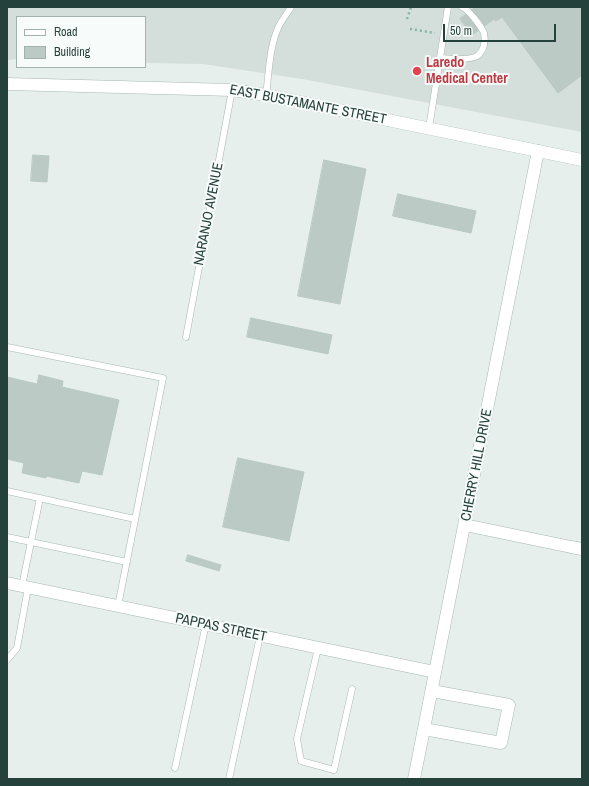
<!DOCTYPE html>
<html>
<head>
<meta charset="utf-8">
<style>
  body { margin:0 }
  #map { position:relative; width:589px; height:786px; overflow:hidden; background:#e6efec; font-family:"Archivo Narrow",sans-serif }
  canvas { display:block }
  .frame { position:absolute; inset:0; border:8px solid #25413c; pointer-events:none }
  .legend { position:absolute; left:16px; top:16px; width:130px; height:52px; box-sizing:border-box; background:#f7fbf9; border:1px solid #a3b1ad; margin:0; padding:5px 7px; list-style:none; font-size:12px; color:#25413c }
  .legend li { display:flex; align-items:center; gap:8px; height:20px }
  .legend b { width:20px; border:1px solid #a3b1ad }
  .scale { position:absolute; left:443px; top:24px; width:113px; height:18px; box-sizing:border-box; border:2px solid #25413c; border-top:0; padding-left:5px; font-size:12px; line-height:14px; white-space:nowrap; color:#25413c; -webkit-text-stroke:3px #f7fbf9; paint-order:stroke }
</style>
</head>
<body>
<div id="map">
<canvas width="589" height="786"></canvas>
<div class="frame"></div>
<ul class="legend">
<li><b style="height:5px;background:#fff"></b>Road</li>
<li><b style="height:11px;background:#bbcac5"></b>Building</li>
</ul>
<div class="scale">50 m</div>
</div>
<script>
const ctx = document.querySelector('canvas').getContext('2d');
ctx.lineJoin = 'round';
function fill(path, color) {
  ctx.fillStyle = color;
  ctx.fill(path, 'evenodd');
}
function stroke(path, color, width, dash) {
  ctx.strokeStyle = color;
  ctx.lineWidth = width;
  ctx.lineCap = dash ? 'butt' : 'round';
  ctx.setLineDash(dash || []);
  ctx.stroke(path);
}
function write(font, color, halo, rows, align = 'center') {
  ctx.font = font + ' "Archivo Narrow",sans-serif';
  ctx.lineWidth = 4;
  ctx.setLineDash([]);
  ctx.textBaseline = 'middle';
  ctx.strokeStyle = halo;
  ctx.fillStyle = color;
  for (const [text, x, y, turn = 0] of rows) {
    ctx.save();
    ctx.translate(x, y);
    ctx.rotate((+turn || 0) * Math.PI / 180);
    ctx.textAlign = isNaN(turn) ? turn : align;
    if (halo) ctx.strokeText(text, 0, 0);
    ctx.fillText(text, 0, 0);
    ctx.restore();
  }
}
const built = new Path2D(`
  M7,7H582V132L302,79L203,64L145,63V17H17V59L7,60Z`);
const building = new Path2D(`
  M476,7H485L494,19L472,35L460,19Z
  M485,7H582V75L558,93L502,17L496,21Z
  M33,155L49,156L47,182L31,181Z
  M324,160L366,169L340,304L298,296Z
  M398,194L476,211L471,233L393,216Z
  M251,318L332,335L328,354L247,337Z
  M39,375L63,381L62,387L119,400L102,475L82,471L79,483L46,476V478L22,473L24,463L7,459V377L37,384Z
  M238,458L304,472L289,541L223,527Z
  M188,555L221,565L219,571L186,561Z`);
const path = new Path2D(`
  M407,19L411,7
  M410,29L435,33`);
const service = new Path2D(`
  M440,58C450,59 468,61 477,56C484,51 486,41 484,33C481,26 469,10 462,7
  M266,95C269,73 269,49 278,28C281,21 287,14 291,7
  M429,128L448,7
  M186,337L232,90
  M7,347L163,378L118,606
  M7,491L135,519
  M7,537L127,562
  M22,586L40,498
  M318,648L297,739L301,761L334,770L352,689
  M7,660L17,648L28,588
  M175,768L206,624
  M229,779L260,636`);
const minor = new Path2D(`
  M465,525L571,547L582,549
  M7,583L435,672
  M424,729L501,743L509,705L432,691
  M414,779L538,151`);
const tertiary = new Path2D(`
  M7,84L232,90L266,95L582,160`);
const markers = [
  [417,71,5,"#e0444e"]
];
const healthNames = [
  ["Laredo",426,63],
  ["Medical Center",426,79]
];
const streetNames = [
  ["EAST BUSTAMANTE STREET",308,105,11],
  ["NARANJO AVENUE",209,214,-79],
  ["CHERRY HILL DRIVE",477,465,-79],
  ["PAPPAS STREET",221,628,12]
];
fill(built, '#d4dfdb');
fill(building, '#bbcac5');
stroke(building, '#b8c9c3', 1);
stroke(service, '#a8b7b4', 7);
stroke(minor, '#a8b7b4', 13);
stroke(tertiary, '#a8b7b4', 13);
stroke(path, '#87b2a8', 2.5, [2, 3]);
stroke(service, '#fff', 6);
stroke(minor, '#fff', 12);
stroke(tertiary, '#fff', 12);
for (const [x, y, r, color] of markers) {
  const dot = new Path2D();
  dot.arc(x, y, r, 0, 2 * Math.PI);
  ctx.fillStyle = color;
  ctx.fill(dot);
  stroke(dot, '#f7fbf9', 1.5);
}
write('bold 14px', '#be3a42', '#f7fbf9', healthNames, 'left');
write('14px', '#25413c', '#f7fbf9', streetNames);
</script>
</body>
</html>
